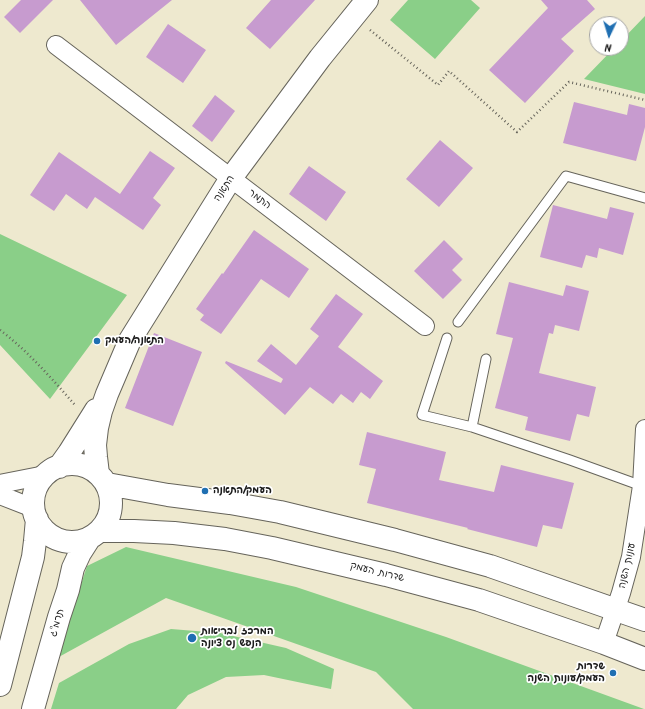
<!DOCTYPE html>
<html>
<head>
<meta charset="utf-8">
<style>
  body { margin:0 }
  #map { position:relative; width:645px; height:709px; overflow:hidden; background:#eee9cf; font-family:Kalam,sans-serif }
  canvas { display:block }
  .north { position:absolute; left:589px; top:16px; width:40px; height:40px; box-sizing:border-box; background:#fff; border:1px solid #a4a4a4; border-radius:50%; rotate:184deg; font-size:11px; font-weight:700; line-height:16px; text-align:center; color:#1c1c1c }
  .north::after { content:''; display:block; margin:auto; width:14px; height:18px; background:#1f6fb2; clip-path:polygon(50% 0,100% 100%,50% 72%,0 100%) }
</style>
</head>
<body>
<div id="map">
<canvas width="645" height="709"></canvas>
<div class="north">N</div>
</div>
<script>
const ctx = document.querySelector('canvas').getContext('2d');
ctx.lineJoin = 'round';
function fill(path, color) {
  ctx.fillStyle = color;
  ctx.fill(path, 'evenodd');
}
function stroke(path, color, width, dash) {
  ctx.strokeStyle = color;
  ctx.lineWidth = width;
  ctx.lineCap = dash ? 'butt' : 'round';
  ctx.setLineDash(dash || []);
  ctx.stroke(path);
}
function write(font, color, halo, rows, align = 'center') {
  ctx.font = font + ' Kalam,"Playpen Sans Hebrew",sans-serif';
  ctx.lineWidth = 3.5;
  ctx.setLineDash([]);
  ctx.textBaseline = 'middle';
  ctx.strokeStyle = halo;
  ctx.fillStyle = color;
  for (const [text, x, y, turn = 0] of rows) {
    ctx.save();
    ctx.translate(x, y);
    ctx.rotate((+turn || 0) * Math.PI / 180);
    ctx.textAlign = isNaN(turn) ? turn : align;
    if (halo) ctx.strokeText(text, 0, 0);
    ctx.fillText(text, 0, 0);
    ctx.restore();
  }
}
const green = new Path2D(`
  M408,0H471L480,8L435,59L390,20Z
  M645,16V94L584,79L614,48H621V41Z
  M0,234L127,295L50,399L0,345Z
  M126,547L296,587L446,637L644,709H413L376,672L166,598L57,658L87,566Z
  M171,629L220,633L286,648L334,669L331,689L264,675L226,677L188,695L176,709H51L59,683L129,644Z`);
const building = new Path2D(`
  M21,0H53L20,33L4,17Z
  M80,0H172L116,45Z
  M271,0H315L270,49L246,28Z
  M541,0H587L595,9L561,39L574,51L525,103L489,70L548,8Z
  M168,24L206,50L183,83L146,57Z
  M215,95L235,111L212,142L192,126Z
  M574,102L627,115L629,104L645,108V127L636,161L563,143Z
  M440,140L473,168L439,207L406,179Z
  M150,151L175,168L153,198L161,205L143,230L95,197L87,209L66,194L54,211L30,195L59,152L120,194Z
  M309,166L346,192L326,221L289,194Z
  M553,205L607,219L610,207L634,213L623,255L599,248L597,258L586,255L582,268L540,257Z
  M254,230L309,269L289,298L261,279L221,334L200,320L204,315L196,309L222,273L223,274Z
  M444,240L463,259L452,270L462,280L443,299L414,271Z
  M509,282L563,296L566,285L589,291L579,331L555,325L553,334L549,333L539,373L596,387L589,417L577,414L570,441L525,430L528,417L495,408L513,338L496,334Z
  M336,294L363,314L338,347L383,381L370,399L361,392L353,403L341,394L333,404L310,387L285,415L225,363L226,361L281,383L283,379L257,361L271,344L296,365L319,336L310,329Z
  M154,333L202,352L173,426L125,408Z
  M367,432L446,452L439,480L494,492L501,465L574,483L562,529L543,525L537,547L467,529L468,528L367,503L376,469L359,465Z`);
const path = new Path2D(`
  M370,30L438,85L449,71L517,132L569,82L645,100
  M0,330C29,352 52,379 75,405`);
const lane = new Path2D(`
  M458,322L566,176L645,198
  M447,338L422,415L472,427L570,460L642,486
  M472,427L486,359`);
const street = new Path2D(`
  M56,45L425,326
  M0,484L45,475
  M0,495L33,508
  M604,643L621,593L631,557L642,486L645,429`);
const secondary = new Path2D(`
  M33 503a39 39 0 1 1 78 0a39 39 0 1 1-78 0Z
  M59,467L69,453L96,410
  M98,474L96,457L95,445L97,428L101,411L107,394L130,340L231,178L320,58L367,0
  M107,484L168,495L230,503L280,512L395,540L490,566L645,620
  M99,531H134L174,533L225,539L272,548L386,575L479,600L604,643L645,659
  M0,685L33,557L35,541L37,519
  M33,709L59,617L68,590L73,568L80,553L89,539`);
const markers = [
  [97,341,4,"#1f6fb2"],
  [205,491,4,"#1f6fb2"],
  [192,638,5,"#1f6fb2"],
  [613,673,4,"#1f6fb2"]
];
const streetNames = [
  ["התאנה",225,189,-57],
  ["התמר",259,200,37],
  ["עונות השנה",628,566,-77],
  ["שדרות העמק",377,573,14],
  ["תרמ\"ג",58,623,-73]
];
const poiNames = [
  ["התאנה/העמק",105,341],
  ["העמק/התאנה",213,491],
  ["המרכז לבריאות",201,632],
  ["הנפש נס ציונה",201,644],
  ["שדרות",605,667,"right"],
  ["העמק/עונות השנה",605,679,"right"]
];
fill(green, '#8acf88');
fill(building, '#c79bcf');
stroke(lane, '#66645b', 11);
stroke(street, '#66645b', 20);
stroke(secondary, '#66645b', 24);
stroke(path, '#66645b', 2.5, [1, 3]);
stroke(lane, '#fff', 9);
stroke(street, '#fff', 18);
stroke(secondary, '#fff', 22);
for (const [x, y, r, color] of markers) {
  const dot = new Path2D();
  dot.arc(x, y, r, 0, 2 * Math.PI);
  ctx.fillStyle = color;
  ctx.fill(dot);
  stroke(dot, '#fff', 1.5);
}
write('10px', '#1c1c1c', '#fff', streetNames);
write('bold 10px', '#1c1c1c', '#fff', poiNames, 'left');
</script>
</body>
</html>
